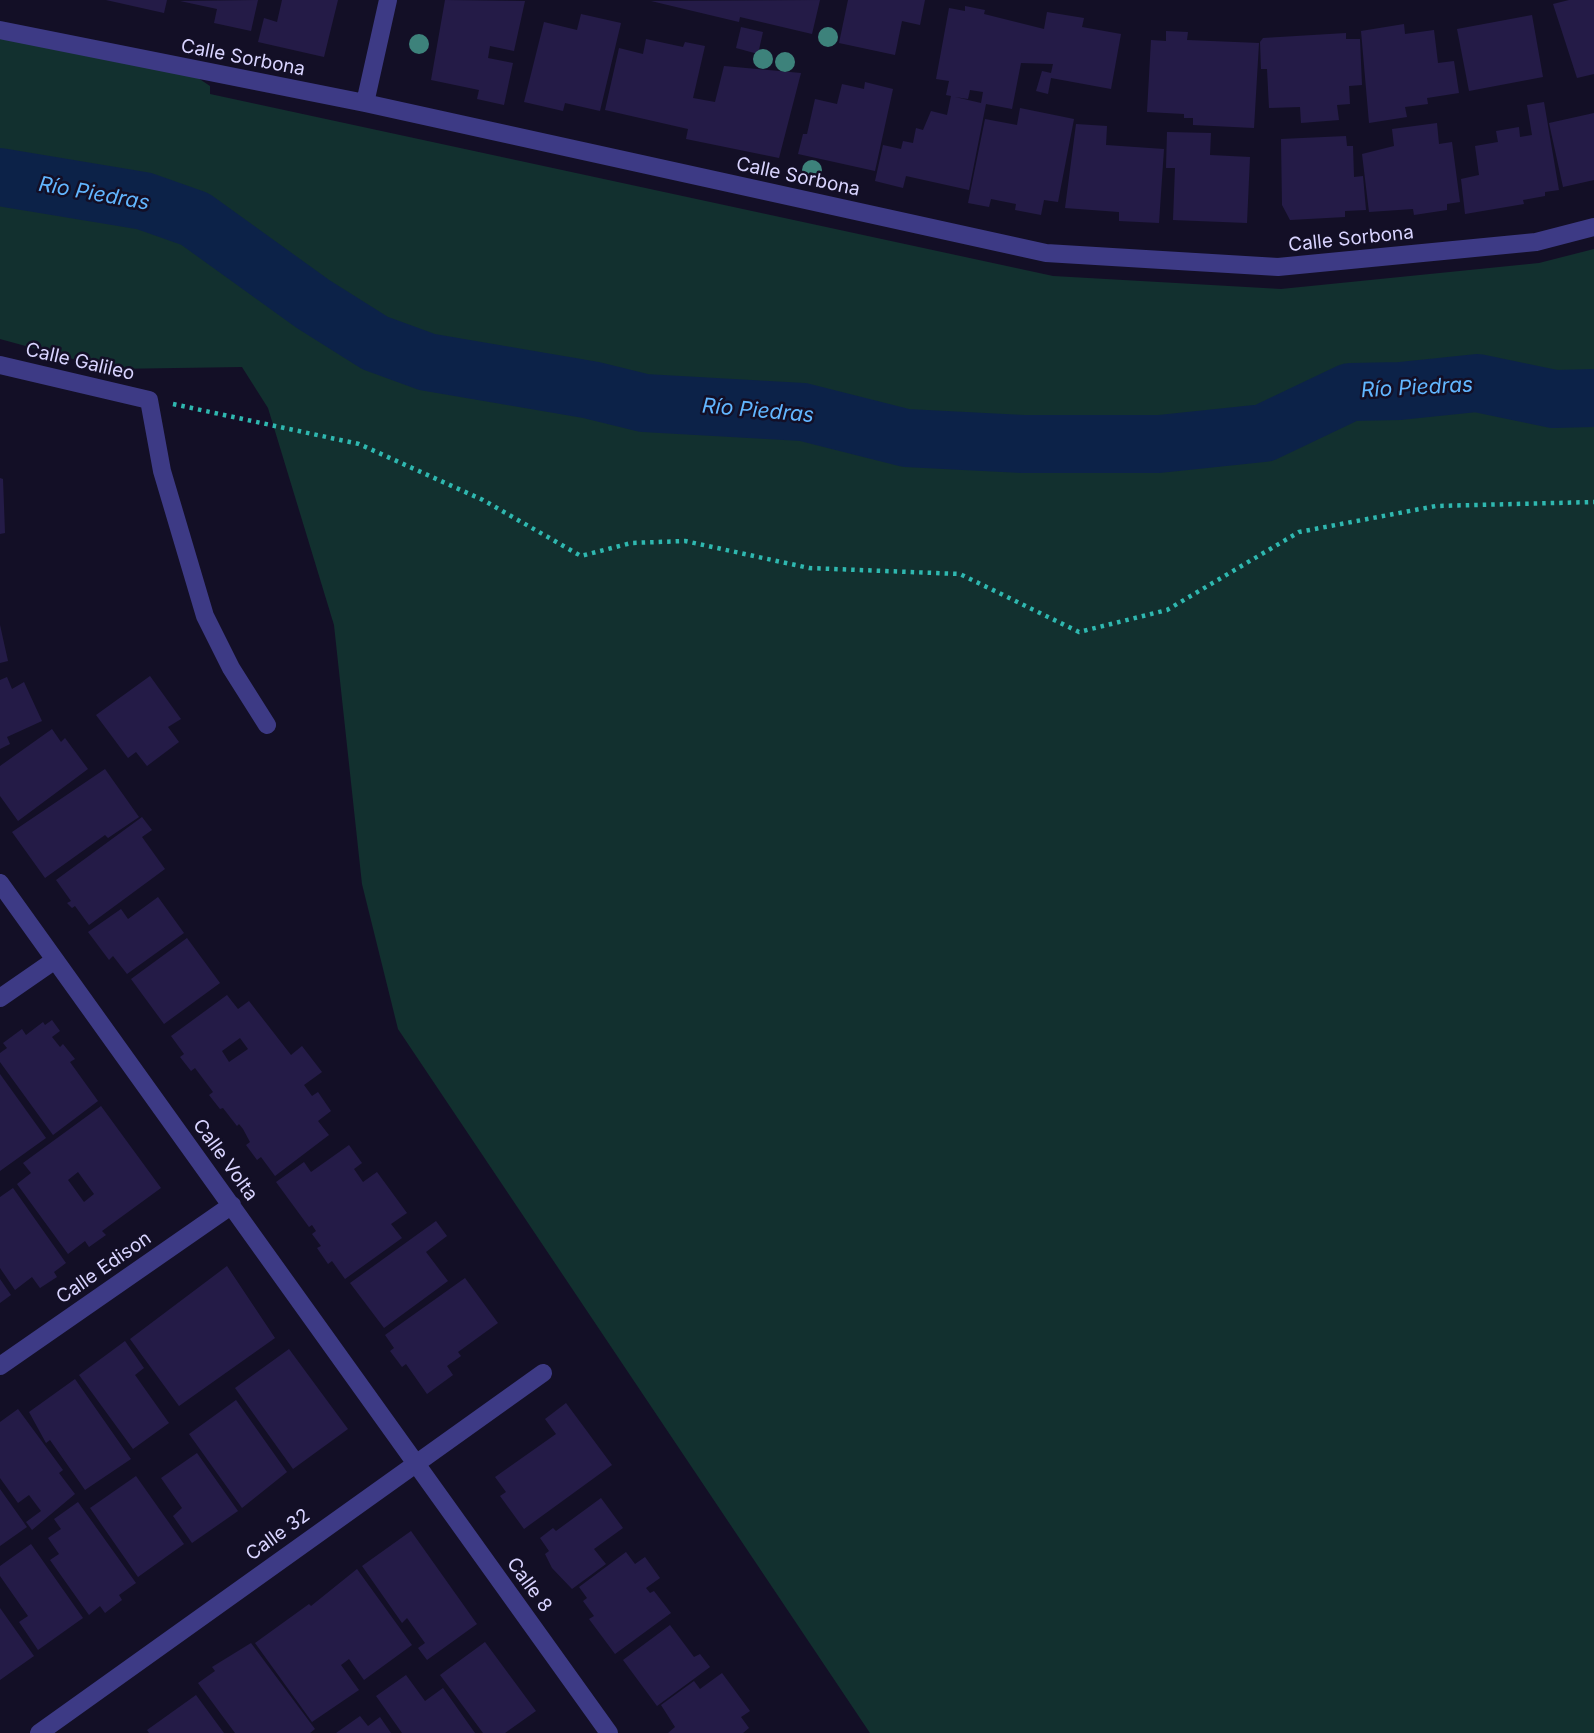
<!DOCTYPE html>
<html>
<head>
<meta charset="utf-8">
<style>
  body { margin:0 }
  canvas { display:block; background:#130f26 }
</style>
</head>
<body>
<canvas width="1594" height="1733"></canvas>
<script>
const ctx = document.querySelector('canvas').getContext('2d');
ctx.lineJoin = 'round';
function fill(path, color) {
  ctx.fillStyle = color;
  ctx.fill(path, 'evenodd');
}
function stroke(path, color, width, dash) {
  ctx.strokeStyle = color;
  ctx.lineWidth = width;
  ctx.lineCap = dash ? 'butt' : 'round';
  ctx.setLineDash(dash || []);
  ctx.stroke(path);
}
function write(font, color, halo, rows, align = 'center') {
  ctx.font = font + ' Inter,sans-serif';
  ctx.lineWidth = 5;
  ctx.setLineDash([]);
  ctx.textBaseline = 'middle';
  ctx.strokeStyle = halo;
  ctx.fillStyle = color;
  for (const [text, x, y, turn = 0] of rows) {
    ctx.save();
    ctx.translate(x, y);
    ctx.rotate((+turn || 0) * Math.PI / 180);
    ctx.textAlign = isNaN(turn) ? turn : align;
    if (halo) ctx.strokeText(text, 0, 0);
    ctx.fillText(text, 0, 0);
    ctx.restore();
  }
}
const green = new Path2D(`
  M0,36L198,78L210,86V94L1053,276L1281,289L1539,263L1594,249V1733H870L398,1029L362,884L334,625L268,408L242,367L110,369L0,339Z`);
const river = new Path2D(`
  M0,177L144,201L195,219L313,304L375,343L427,362L591,390L644,403L803,412L906,438L1023,444H1159L1264,433L1350,392L1400,391L1477,383L1554,399L1594,398`);
const building = new Path2D(`
  M106,0H167L164,13Z
  M258,0L251,31L214,23L217,9L180,1Z
  M282,0H338L324,57L258,42L264,18L277,22Z
  M445,0L525,1L514,51L490,46L488,58L513,63L504,105L477,99L479,90L431,80Z
  M820,0L812,34L740,17L739,22L651,1Z
  M848,0H925L920,25L902,21L895,55L839,43Z
  M1569,0H1594V74L1577,78L1553,4Z
  M965,6L985,10L984,14L1044,29L1047,12L1084,18L1082,27L1121,34L1111,89L1051,78L1048,94L1036,91L1042,71L1051,73L1053,64L1021,63L1012,109L986,104L969,190L906,176L903,188L875,181L883,145L901,149L903,141L913,143L916,128L923,130L931,111L947,115L951,96L946,95L949,81L936,79L949,8L965,11ZM970,90L983,92L981,103L955,97L968,99Z
  M581,14L621,23L600,111L565,103L563,111L524,102L544,22L577,30Z
  M1532,15L1543,77L1469,91L1457,29Z
  M1404,24L1405,34L1434,30L1438,63L1454,61L1459,93L1427,98L1428,104L1405,107L1407,117L1369,123L1361,31Z
  M741,27L763,32L758,54L736,48Z
  M1166,31L1188,32L1187,40L1259,43L1254,128L1193,125V118H1184V114L1147,112L1151,40L1166,41Z
  M1346,33V39H1360L1362,85L1349,86L1350,104L1337,105L1339,120L1301,123L1300,107L1269,108L1267,69H1261L1260,42L1263,38Z
  M646,39L683,47L685,42L705,46L693,98L715,102L724,66L801,73L779,158L686,139L688,129L605,110L619,48L643,54Z
  M865,82L893,89L875,171L798,154L803,134H807L815,99L837,104L842,84L864,89Z
  M1544,102L1559,190L1545,192V196L1523,200L1524,204L1465,214L1461,179L1479,175L1475,146L1498,142L1496,131L1519,127L1520,137L1532,135L1527,105Z
  M1020,108L1074,119L1058,202L1044,200L1041,215L1015,210L1016,204L991,199L989,207L968,203L985,119L1017,125Z
  M1594,113V180L1563,187L1549,123Z
  M1437,123L1439,144L1452,142L1460,202L1447,204V210L1414,215L1413,209L1369,212L1362,154L1394,146L1392,129Z
  M1076,124L1107,126L1106,145L1164,149L1159,223L1119,221V212L1065,208Z
  M1167,132L1211,133L1210,155L1250,157L1247,223L1173,220L1175,168H1166Z
  M1346,136L1347,146H1353L1354,177L1363,176L1366,210L1345,211V217L1290,220L1282,205L1281,139Z
  M0,478L3,479L5,533L0,534Z
  M0,625L8,661L0,663Z
  M150,676L181,719L168,727L179,742L147,766L136,752L128,758L96,715Z
  M7,677L12,689L24,682L42,721L7,737L10,744L0,749V680Z
  M52,729L61,742L65,738L88,769L18,821L0,796V766Z
  M105,769L139,817L108,838L105,835L45,878L12,832Z
  M142,817L152,830L142,837L165,869L89,925L75,906L72,908L67,903L71,901L56,880Z
  M158,897L184,933L127,974L113,956L109,960L88,932L121,909L128,919Z
  M187,938L220,983L164,1024L131,979Z
  M227,995L238,1009L249,1001L291,1055L302,1046L322,1072L304,1085L312,1096L318,1092L331,1111L318,1121L329,1135L275,1176L261,1157L257,1160L246,1145L250,1142L243,1129L239,1124L237,1126L223,1108L220,1109L209,1095L213,1092L195,1068L191,1071L180,1057L184,1054L171,1036ZM240,1038L248,1049L229,1062L222,1051Z
  M52,1020L60,1031L52,1037L60,1047L63,1044L75,1059L70,1062L98,1101L53,1135L0,1062V1053L7,1048L3,1043L22,1029L26,1035L43,1022L45,1025Z
  M0,1074L46,1138L0,1171Z
  M101,1106L161,1188L102,1231L106,1235L89,1247L85,1241L68,1254L17,1184L31,1173L23,1163ZM78,1172L94,1194L84,1202L68,1180Z
  M349,1145L362,1163L354,1169L363,1182L377,1172L407,1213L391,1224L402,1238L345,1279L332,1261L328,1264L317,1248L321,1246L312,1234L316,1231L312,1225L309,1227L276,1182L304,1162L311,1172Z
  M13,1188L66,1263L54,1272L57,1277L40,1288L32,1277L15,1290L0,1268V1197Z
  M436,1221L447,1236L426,1252L448,1281L384,1328L350,1283Z
  M227,1266L275,1338L179,1406L130,1339Z
  M465,1278L498,1323L458,1352L461,1356L447,1366L453,1375L427,1394L406,1364L402,1367L390,1351L394,1348L385,1335Z
  M0,1279L11,1295L0,1303Z
  M125,1341L144,1368L135,1375L169,1423L133,1449L79,1375Z
  M289,1349L348,1429L293,1469L235,1388Z
  M75,1379L131,1459L85,1490L50,1440L46,1443L29,1412Z
  M236,1400L287,1472L242,1508L189,1434Z
  M566,1403L612,1465L524,1529L500,1496L506,1492L495,1477L556,1434L545,1419Z
  M18,1409L63,1470L59,1473L75,1494L32,1530L26,1522L41,1511L29,1495L18,1503L0,1478V1422Z
  M197,1453L238,1511L192,1543L173,1516L182,1508L161,1478Z
  M136,1476L184,1544L138,1577L90,1508Z
  M0,1489L27,1527L0,1546Z
  M601,1498L623,1528L594,1549L606,1564L572,1589L552,1568L545,1554L549,1551L540,1538L553,1528L556,1531Z
  M78,1502L136,1583L119,1595L122,1600L105,1613L100,1606L89,1615L50,1560L59,1554L48,1538L61,1529L54,1519Z
  M411,1531L477,1624L427,1660L418,1648L425,1643L407,1618L402,1623L362,1566Z
  M31,1544L83,1618L38,1650L19,1622L28,1616L0,1576V1566Z
  M626,1552L635,1564L645,1557L660,1578L646,1588L650,1593L654,1591L671,1613L615,1654L589,1619L594,1616L583,1601L587,1598L579,1587Z
  M357,1569L412,1645L364,1680L349,1659L341,1665L359,1690L312,1722L255,1643L309,1604L311,1606Z
  M0,1608L34,1656L0,1680Z
  M670,1625L694,1657L700,1654L710,1667L657,1706L623,1660Z
  M485,1642L536,1711L505,1733H483L440,1675Z
  M251,1643L315,1729L310,1733H235L198,1683L215,1671L212,1667Z
  M722,1673L750,1711L741,1717L749,1728L743,1733H668L675,1727L661,1705L694,1681L700,1689Z
  M406,1675L425,1701L443,1688L475,1733H402L376,1696Z
  M196,1695L224,1733H149L147,1730Z
  M360,1716L368,1726L380,1717L391,1733H336Z`);
const path = new Path2D(`
  M173,404L359,444L483,500L581,556L631,543L685,541L809,568L960,574L1079,632L1167,610L1299,532L1436,506L1594,502`);
const minor = new Path2D(`
  M0,30L365,103L1046,253L1278,267L1536,242L1594,227
  M365,103L388,0
  M0,365L149,400L162,471L205,616L231,668L267,725
  M0,883L609,1733
  M0,998L55,960
  M0,1366L232,1205
  M39,1733L543,1373`);
const trees = [
  [828,37],
  [419,44],
  [763,59],
  [785,62],
  [812,170]
];
const streetNames = [
  ["Calle Sorbona",243,58,11],
  ["Calle Sorbona",798,177,12],
  ["Calle Sorbona",1351,239,-6],
  ["Calle Galileo",80,362,13],
  ["Calle Volta",225,1160,54],
  ["Calle Edison",104,1268,-35],
  ["Calle 32",278,1535,-36],
  ["Calle 8",529,1585,54]
];
const waterNames = [
  ["Río Piedras",94,194,10],
  ["Río Piedras",1417,388,-3],
  ["Río Piedras",758,411,5]
];
fill(green, '#12302f');
stroke(river, '#0c2248', 58);
fill(building, '#241b47');
stroke(path, '#2fb8b0', 4.5, [3.5, 5]);
stroke(minor, '#3d3a85', 18);
ctx.fillStyle = '#3d827b';
for (const [x, y] of trees) {
  ctx.beginPath();
  ctx.arc(x, y, 10, 0, 2 * Math.PI);
  ctx.fill();
}
write('19px', '#d9d4ff', '#130f26', streetNames);
write('italic 21px', '#62b6ff', '#130f26', waterNames);
</script>
</body>
</html>
